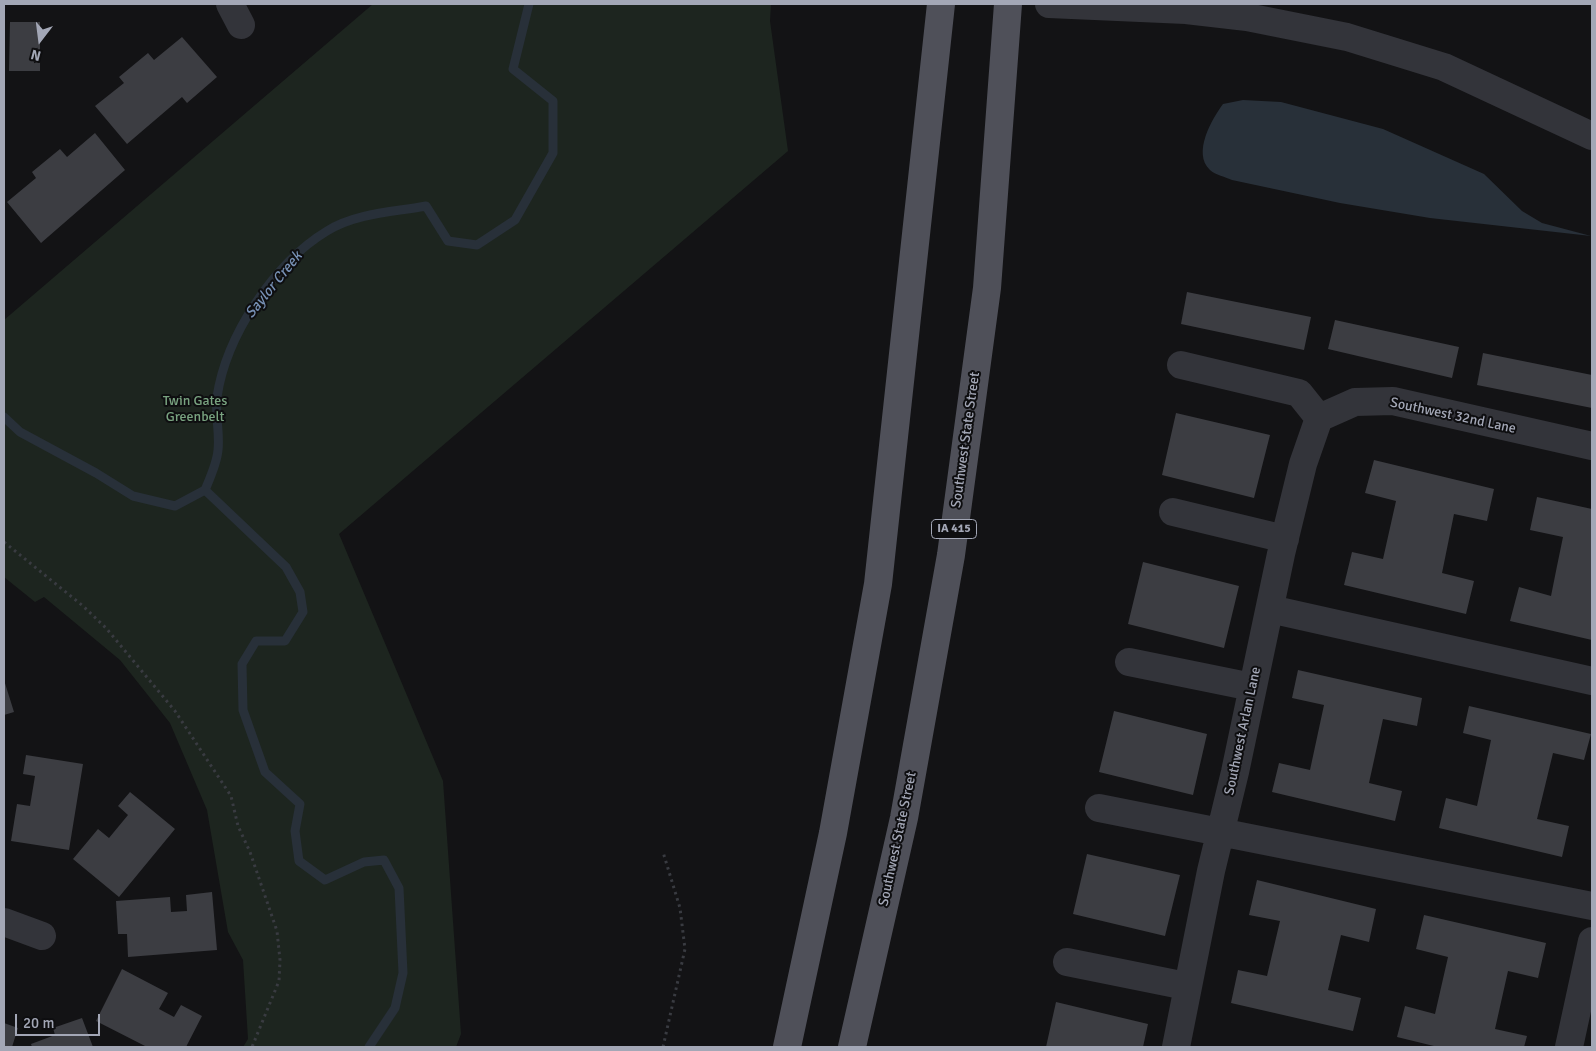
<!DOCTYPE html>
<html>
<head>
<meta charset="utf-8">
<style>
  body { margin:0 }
  #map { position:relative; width:1596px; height:1051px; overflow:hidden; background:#131315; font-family:Signika,sans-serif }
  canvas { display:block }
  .frame { position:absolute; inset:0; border:5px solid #a3a7b6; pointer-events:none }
  .north { position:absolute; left:15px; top:15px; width:50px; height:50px; -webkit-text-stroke:4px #0e0e10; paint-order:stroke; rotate:195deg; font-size:14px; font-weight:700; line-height:20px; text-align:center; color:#a3a7b6 }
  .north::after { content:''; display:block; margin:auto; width:18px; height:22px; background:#a3a7b6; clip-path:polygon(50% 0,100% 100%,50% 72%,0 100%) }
  .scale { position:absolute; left:15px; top:1014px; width:85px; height:22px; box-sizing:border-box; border:2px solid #a3a7b6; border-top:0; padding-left:6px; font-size:15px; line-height:18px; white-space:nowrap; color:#a3a7b6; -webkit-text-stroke:4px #0e0e10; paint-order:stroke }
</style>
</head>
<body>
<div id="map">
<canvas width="1596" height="1051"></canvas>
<div class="frame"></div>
<div class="north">N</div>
<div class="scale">20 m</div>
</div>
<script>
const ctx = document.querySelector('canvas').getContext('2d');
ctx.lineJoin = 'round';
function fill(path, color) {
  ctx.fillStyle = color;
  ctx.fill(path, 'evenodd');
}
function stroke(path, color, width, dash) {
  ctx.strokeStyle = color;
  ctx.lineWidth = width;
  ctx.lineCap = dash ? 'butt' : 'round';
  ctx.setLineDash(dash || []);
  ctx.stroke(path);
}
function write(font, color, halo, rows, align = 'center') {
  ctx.font = font + ' Signika,sans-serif';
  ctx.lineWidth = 4;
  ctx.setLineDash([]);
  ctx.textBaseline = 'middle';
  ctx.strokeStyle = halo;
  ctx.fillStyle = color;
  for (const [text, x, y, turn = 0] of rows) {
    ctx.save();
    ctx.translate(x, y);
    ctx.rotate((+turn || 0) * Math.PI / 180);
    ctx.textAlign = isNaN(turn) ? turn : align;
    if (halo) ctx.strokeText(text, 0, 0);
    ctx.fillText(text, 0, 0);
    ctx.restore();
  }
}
const green = new Path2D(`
  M373,4H771L770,21L788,151L339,534L443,781L461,1034L456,1047H243L248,1039L243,960L228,932L207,810L170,723L120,660L44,597L35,602L4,577V320Z`);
const water = new Path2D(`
  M1243,100L1281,102L1383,129L1484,174L1522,211L1542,223L1591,236L1430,218L1340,203L1232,180C1226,177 1215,175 1210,170C1192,153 1212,119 1223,104Z`);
const stream = new Path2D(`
  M4,417L20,432L96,473L133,496L175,506L205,490C210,478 217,463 218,450C220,433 215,415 217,397C226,336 274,263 327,231C356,213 394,212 426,206L448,241L477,245L515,220L553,153V101L513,69L529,4
  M205,490L286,567L300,592L303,612L285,641H256L242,664L243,710L265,772L300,804L295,831L299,861L325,880L364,862L384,860L399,888L403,973L395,1008L369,1047`);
const building = new Path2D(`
  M10,22H40V71H9Z
  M182,37L217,77L187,103L182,97L127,144L95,106L124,83L119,77L148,53L154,60Z
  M95,133L125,170L41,243L7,202L36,178L32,172L60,149L67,157Z
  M1187,292L1311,317L1304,350L1181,324Z
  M1335,320L1459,347L1452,378L1328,349Z
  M1483,353L1592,375V408L1477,385Z
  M1176,413L1270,435L1254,498L1162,475Z
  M1374,460L1494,489L1487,521L1454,514L1442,573L1474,581L1466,614L1344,585L1352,552L1383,559L1396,501L1365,493Z
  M1537,497L1592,509V640L1510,621L1519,587L1551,596L1557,566L1563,537L1530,530Z
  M1143,562L1239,586L1224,648L1128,624Z
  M1298,670L1422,698L1417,726L1383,719L1369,783L1402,791L1395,821L1272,792L1279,763L1310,770L1324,705L1292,698Z
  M4,680L14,712L4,715Z
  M1469,706L1591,734L1584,760L1553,753L1537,819L1569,826L1562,857L1439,828L1446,798L1477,806L1491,740L1463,733Z
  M1114,711L1207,734L1193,795L1099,772Z
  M26,755L83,764L69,850L11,841L17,804L30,806L35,776L23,774Z
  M130,792L175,829L119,897L73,859L98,829L109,838L128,815L118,806Z
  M1087,854L1180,875L1165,936L1073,914Z
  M1257,880L1376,909L1369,942L1341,935L1328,990L1361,998L1353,1031L1231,1003L1238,970L1267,976L1280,921L1249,915Z
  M212,892L217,950L128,957L127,934H118L116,901L170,897L171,912L187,911L186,895Z
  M1424,915L1546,943L1538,978L1508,971L1495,1029L1527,1036L1524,1047H1438L1397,1037L1405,1006L1435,1014L1448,957L1416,949Z
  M122,969L168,993L159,1009L174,1017L181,1005L202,1016L186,1047H147L96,1021Z
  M1056,1002L1148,1024L1143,1047H1046Z
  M82,1018L93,1047H32L31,1044L55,1035L53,1028Z
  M4,1023L18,1028L12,1047H4Z`);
const path = new Path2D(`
  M4,542L83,606L106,628L175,711L231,796L238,826L250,852L277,931L280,960L279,981L252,1047
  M663,1047L685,949L680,908L663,852`);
const minor = new Path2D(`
  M230,4L241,25
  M1049,4L1186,10L1247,17L1347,37L1444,67L1592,136
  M1181,365L1299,393L1319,418L1355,402L1393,401L1592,446
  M1173,512L1285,539
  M1270,609L1592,681
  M1129,662L1252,687
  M1099,808L1592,906
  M4,922L42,936
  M1067,962L1186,986
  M1176,1047L1211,871L1235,772L1281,554L1303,464L1319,418
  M1569,1047L1592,941`);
const major = new Path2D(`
  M787,1047L833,833L878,584L941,4
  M852,1047L904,818L951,555L987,288L1008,4`);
const shields = [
  [954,529,45]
];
const shieldNames = [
  ["IA 415",954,529]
];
const parkNames = [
  ["Twin Gates",195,401],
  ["Greenbelt",195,417]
];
const streetNames = [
  ["Southwest 32nd Lane",1453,416,12],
  ["Southwest State Street",966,440,-82],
  ["Southwest Arlan Lane",1243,731,-78],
  ["Southwest State Street",898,839,-78]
];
const waterNames = [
  ["Saylor Creek",274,285,-51]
];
fill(green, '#1d251f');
fill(water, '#283039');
stroke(stream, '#283039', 9);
fill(building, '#3c3d42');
stroke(path, '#393b41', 3, [2.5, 4]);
stroke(minor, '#33343a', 28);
stroke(major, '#4f5059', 28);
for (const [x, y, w] of shields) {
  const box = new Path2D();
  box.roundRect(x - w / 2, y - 9.5, w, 19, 4);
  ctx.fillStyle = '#0e0e10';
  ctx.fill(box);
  stroke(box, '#a3a7b6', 1);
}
write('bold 12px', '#a3a7b6', null, shieldNames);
write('14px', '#79a380', '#0e0e10', parkNames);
write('14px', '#a3a7b6', '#0e0e10', streetNames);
write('italic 15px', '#7790b4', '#0e0e10', waterNames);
</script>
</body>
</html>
